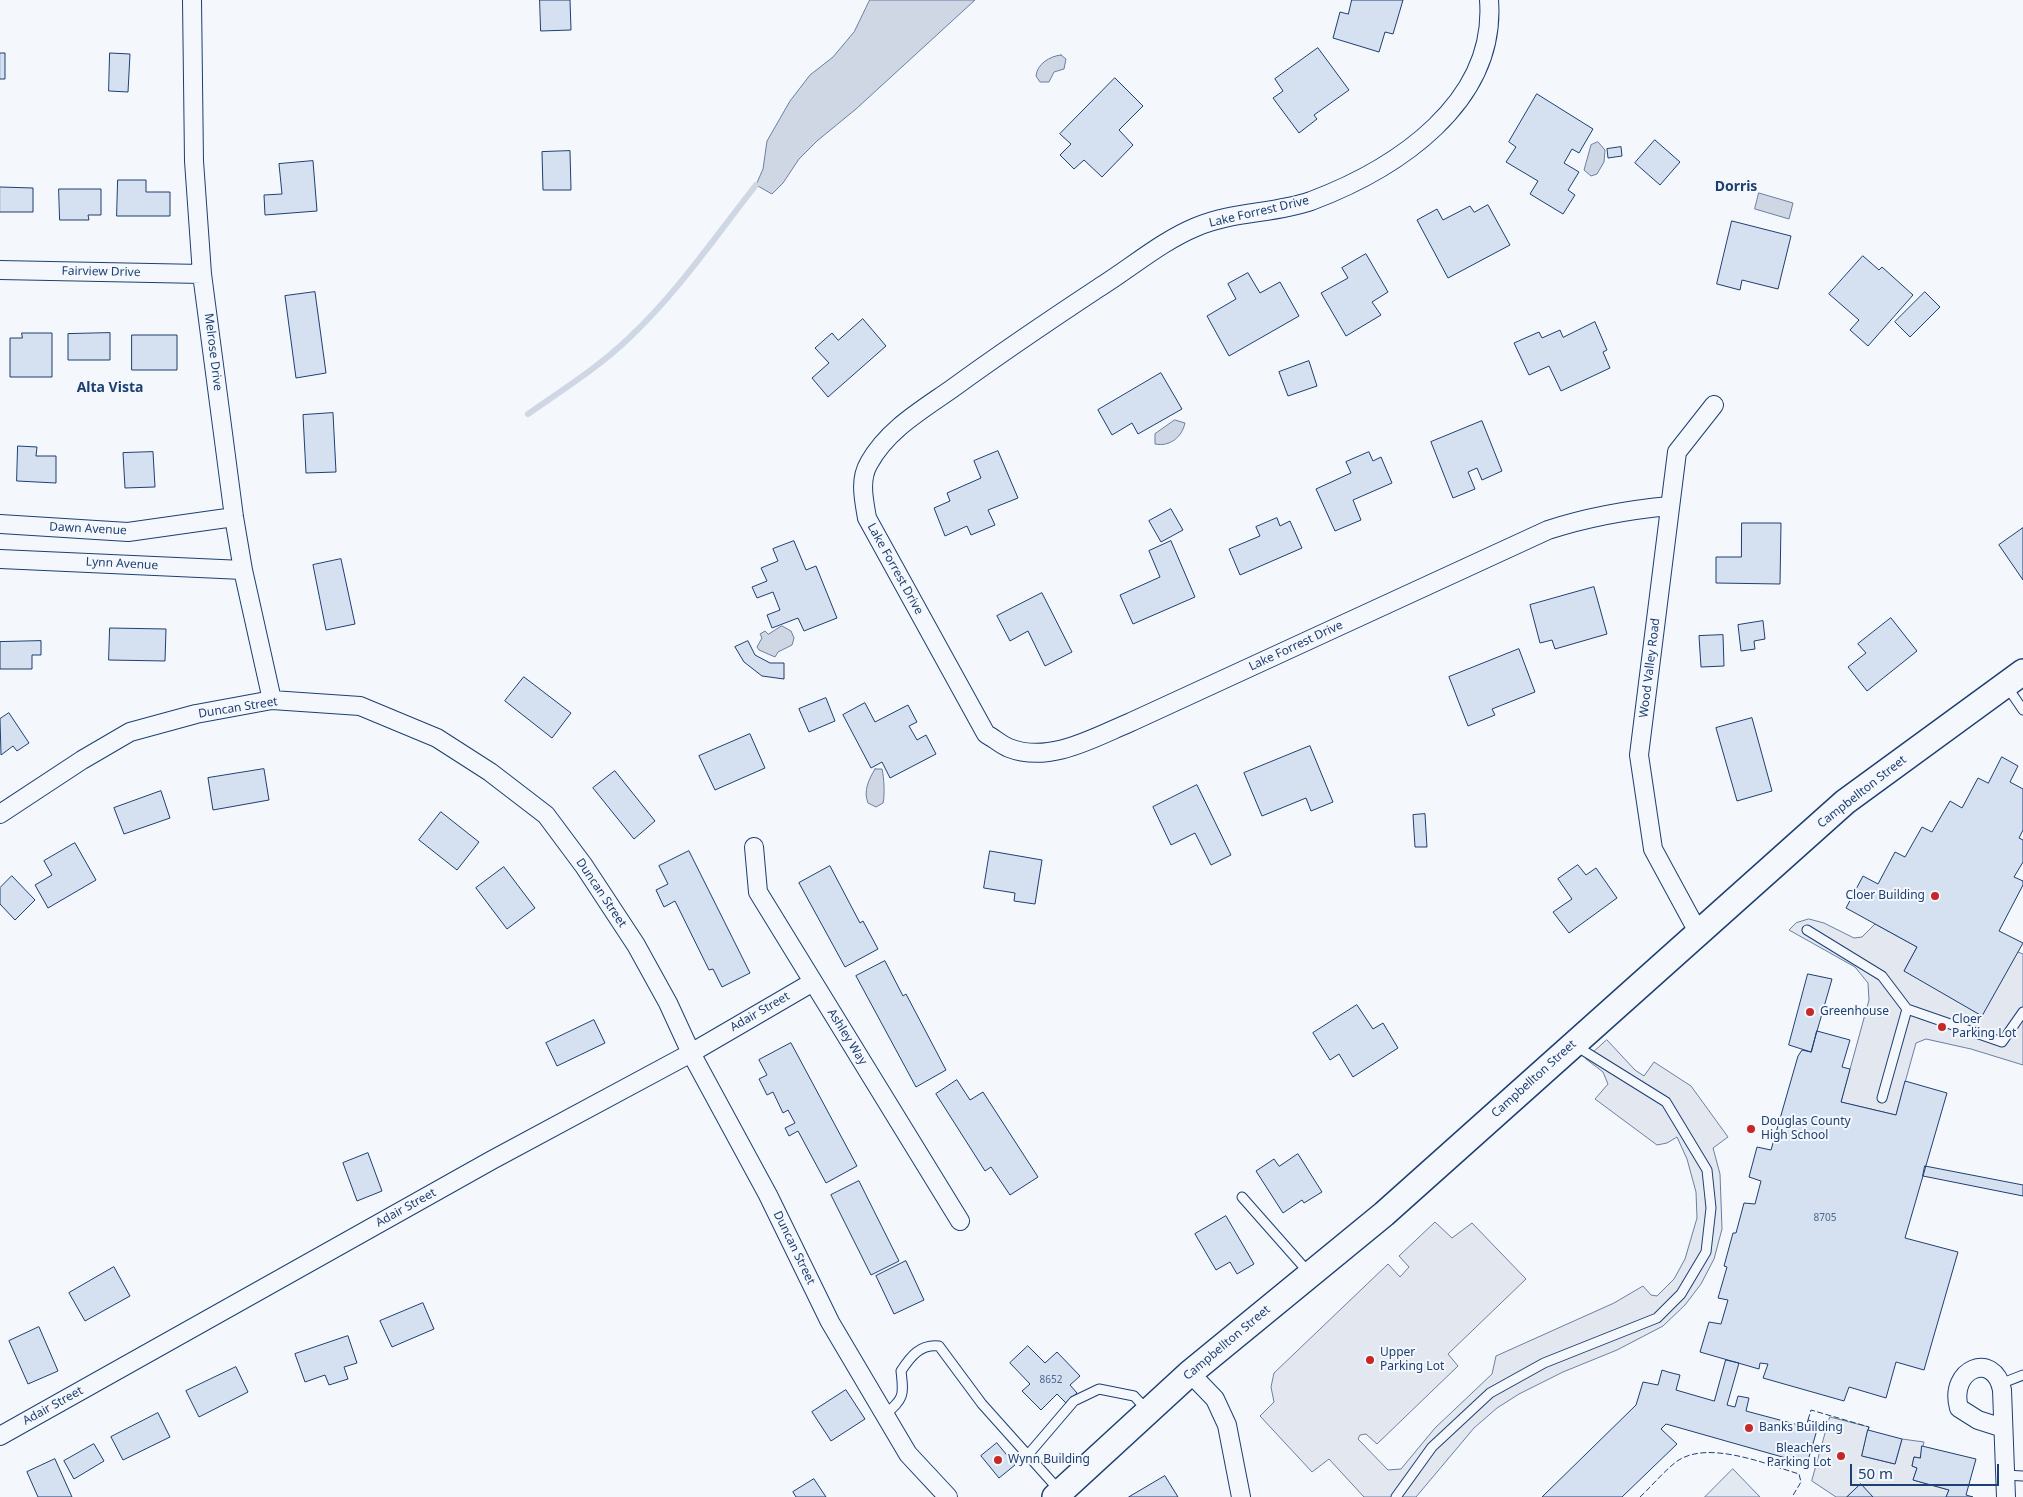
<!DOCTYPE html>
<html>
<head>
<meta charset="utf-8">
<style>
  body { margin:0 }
  #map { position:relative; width:2023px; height:1497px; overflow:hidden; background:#f4f7fb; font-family:"Noto Sans",sans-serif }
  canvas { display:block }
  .scale { position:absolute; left:1850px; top:1464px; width:149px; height:22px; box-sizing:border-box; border:2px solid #1d3f73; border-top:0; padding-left:6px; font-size:15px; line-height:18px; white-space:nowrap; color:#1d3f73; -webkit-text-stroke:4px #f4f7fb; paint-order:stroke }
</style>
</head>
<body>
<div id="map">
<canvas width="2023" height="1497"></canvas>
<div class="scale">50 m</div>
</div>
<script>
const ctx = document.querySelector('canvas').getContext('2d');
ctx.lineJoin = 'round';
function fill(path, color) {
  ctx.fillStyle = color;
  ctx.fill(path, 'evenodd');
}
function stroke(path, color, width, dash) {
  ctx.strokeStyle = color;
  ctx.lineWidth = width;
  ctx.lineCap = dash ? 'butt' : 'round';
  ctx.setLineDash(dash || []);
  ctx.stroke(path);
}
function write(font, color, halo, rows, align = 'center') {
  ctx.font = font + ' "Noto Sans",sans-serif';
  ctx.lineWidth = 4;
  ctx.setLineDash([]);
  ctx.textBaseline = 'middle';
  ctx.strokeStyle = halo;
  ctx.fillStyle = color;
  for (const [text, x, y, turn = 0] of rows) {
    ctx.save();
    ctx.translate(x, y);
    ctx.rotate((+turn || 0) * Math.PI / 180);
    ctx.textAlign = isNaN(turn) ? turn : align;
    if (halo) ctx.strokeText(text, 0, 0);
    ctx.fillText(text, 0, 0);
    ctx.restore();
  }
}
const green = new Path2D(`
  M1733,1469L1760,1497H1705Z`);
const parking = new Path2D(`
  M1809,919L1824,923L1854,938L1862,937L1875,924L1917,947L1904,971L2018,952L2023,954V1065L1971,1049L1926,1039L1916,1043L1896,1115L1841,1102L1869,1000L1868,983L1855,967L1789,930L1796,923Z
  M1607,1040L1635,1070L1644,1076L1654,1062L1691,1086L1728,1137L1713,1148L1720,1174L1722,1229L1714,1259L1701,1284L1685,1305L1663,1326L1617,1350L1563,1372L1519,1394L1497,1408L1474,1428L1416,1497H1364L1329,1459L1312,1472L1260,1416L1274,1402L1271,1387L1274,1373L1388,1264L1400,1277L1409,1267L1399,1256L1435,1222L1452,1238L1472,1223L1526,1279L1448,1354L1458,1366L1377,1444L1366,1434L1360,1435L1358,1439L1388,1470L1401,1469L1435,1428L1492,1374L1496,1356L1614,1303L1643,1286L1651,1295L1657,1296L1674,1279L1685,1259L1697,1218L1696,1192L1687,1159L1677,1137L1667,1143L1657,1145L1595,1099L1608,1084L1603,1072L1586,1059Z
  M1830,1417L1869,1427L1862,1456L1895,1464L1902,1439L1924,1442L1920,1458L1914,1457L1912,1466L1917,1468L1913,1480L1949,1490L1946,1497H1873L1860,1484L1847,1497H1836L1812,1481Z`);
const water = new Path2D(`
  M870,0H975L856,109L817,141L799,159L783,183L772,194L756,185L763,169L767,141L790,101L810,75L833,57L854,32Z
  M1061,55L1066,59L1064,69L1054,72L1049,82H1040L1036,76C1037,64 1050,56 1061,55Z
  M1598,142L1605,150L1604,162L1597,174L1591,176L1584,170L1591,145Z
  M1759,193L1793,203L1789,219L1755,209Z
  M1175,420L1185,423C1182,437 1170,447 1155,444V434Z
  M782,626L791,631L794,638L792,645L778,652L775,657L759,650L757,647L762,638L760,634L765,631L768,634Z
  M875,769H882C884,777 885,796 883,803L876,807L868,803C863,791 869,779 875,769Z`);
const stream = new Path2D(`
  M528,414C562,390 599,367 629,338C677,293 715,237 756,185`);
const building = new Path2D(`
  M540,0H570L571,30L541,31Z
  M1352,0H1403L1393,34L1385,32L1379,52L1333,38L1340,12L1348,14Z
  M1318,48L1349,90L1314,115L1317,119L1299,133L1273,98L1283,91L1275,79Z
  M0,53H5V79H0Z
  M110,53L130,54L128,92L109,91Z
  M1115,78L1143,106L1119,130L1133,145L1102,177L1084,160L1074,169L1060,155L1071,144L1060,134Z
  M1537,94L1593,129L1579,153L1572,149L1564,163L1579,172L1568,190L1575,195L1563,214L1530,194L1538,181L1506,162L1516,147L1509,142Z
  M1655,140L1680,162L1660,185L1635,163Z
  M1621,147L1622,156L1608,158L1607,149Z
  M570,151L571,190H543L542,152Z
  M313,161L317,211L265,215L264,195L282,194L279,164Z
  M118,180H146V192H170V216H117Z
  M0,187L33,188V212H0Z
  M59,189H101V215H88L89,220H60Z
  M1488,205L1510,245L1448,278L1417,220L1437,209L1443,220L1470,206L1474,212Z
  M1732,221L1791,236L1778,289L1742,280L1740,290L1717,284Z
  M1366,254L1388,292L1372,302L1381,315L1346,336L1321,293L1348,278L1342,268Z
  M1863,256L1879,270L1882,267L1913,295L1868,346L1850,330L1859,320L1829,294Z
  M1248,273L1260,293L1280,282L1299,316L1229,356L1207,316L1236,299L1228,284Z
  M315,292L326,373L296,378L285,296Z
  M1925,292L1940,307L1910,337L1895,322Z
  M863,319L886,346L828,397L812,378L829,363L815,348L832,333L838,340Z
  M1595,322L1607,350L1603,352L1610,368L1561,391L1549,366L1529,375L1514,343L1539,332L1542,338L1560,330L1563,337Z
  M22,333H52V377H10V338H22Z
  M110,333V360H68V334Z
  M132,335H177V370H132Z
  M1309,361L1317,386L1288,396L1279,372Z
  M1161,373L1182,409L1138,434L1132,423L1112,435L1098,410Z
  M333,413L336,472L306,473L303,415Z
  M1482,421L1502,471L1482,480L1477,468L1468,472L1475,489L1453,498L1431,442Z
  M18,446L37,447L36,456H56V483L17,481Z
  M998,451L1018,498L988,510L995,525L971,535L967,526L945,536L934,508L950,501L947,493L981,478L974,461Z
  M153,452L155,487L125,488L123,453Z
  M1369,452L1373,461L1381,457L1392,483L1353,500L1361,520L1335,531L1316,489L1351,473L1346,462Z
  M1171,509L1183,530L1161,542L1149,521Z
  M1277,518L1280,526L1290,521L1302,548L1240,575L1229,549L1260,536L1256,527Z
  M1742,523H1781L1780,584L1716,583V557H1741Z
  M2023,528V580L1999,545Z
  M794,541L806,570L816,566L837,618L804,631L798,618L772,628L767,615L780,610L773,592L757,598L752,587L767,581L761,568L778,561L773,549Z
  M1171,541L1195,597L1133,624L1120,595L1160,577L1149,551Z
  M341,559L355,624L326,630L313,565Z
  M1594,587L1607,634L1555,649L1552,640L1540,643L1530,605Z
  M1042,593L1072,652L1045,666L1028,631L1010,641L997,616Z
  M1891,618L1917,651L1867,691L1848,667L1866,653L1858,644Z
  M1763,621L1765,639L1754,641L1755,649L1741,651L1738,625Z
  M110,628L166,629L165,661L109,660Z
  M1723,635L1724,666L1701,667L1699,636Z
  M41,641V655H32V669H0V642Z
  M748,641L755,655L770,663H784V679L762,676L744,662L735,647Z
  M1519,649L1535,692L1492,709L1495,715L1468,726L1449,677Z
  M524,677L571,713L552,738L505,701Z
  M826,698L835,721L809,732L799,709Z
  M865,703L875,722L908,705L917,722L909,726L917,740L926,735L936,754L890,778L882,762L871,768L843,715Z
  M9,713L29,743L17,751L13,746L1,755L0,719Z
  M1752,718L1772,791L1737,801L1716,728Z
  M750,734L765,768L715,790L699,756Z
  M1310,746L1333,802L1311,811L1306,798L1262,816L1244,773Z
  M2002,757L2018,766L2010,782L2023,789V830L2019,838L2023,840V862L2014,877L2023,881V885L1999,931L2023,943L1982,1016L1904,971L1917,947L1846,908L1863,876L1878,884L1895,852L1905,857L1922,827L1932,832L1950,801L1962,808L1978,778L1988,783Z
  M264,769L269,800L213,810L208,778Z
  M615,771L655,821L634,839L593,788Z
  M1197,785L1231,855L1211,865L1195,833L1171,845L1153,807Z
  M161,791L170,818L124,834L114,808Z
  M441,812L479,842L457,870L419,840Z
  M1425,814L1427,847H1415L1413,815Z
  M75,843L96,880L48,908L35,885L52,875L44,861Z
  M689,851L750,973L722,987L713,969L709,970L675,901L664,907L656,890L668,884L659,866Z
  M990,851L1042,860L1035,904L1014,901L1015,893L984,888Z
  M1578,865L1586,875L1596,868L1617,898L1569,933L1553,912L1572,899L1558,879Z
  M830,866L860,923L863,921L878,949L845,967L799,883Z
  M504,867L535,908L507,929L476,888Z
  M12,876L35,900L15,920L0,904V888Z
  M885,961L903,996L906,994L946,1070L916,1087L856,976Z
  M1808,974L1832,979L1811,1052L1789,1045Z
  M1357,1005L1373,1029L1383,1023L1398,1048L1353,1077L1339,1054L1330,1060L1313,1033Z
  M594,1020L605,1043L557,1066L546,1043Z
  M1817,1031L1850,1040L1842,1067L1850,1069L1841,1102L1896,1115L1905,1081L1947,1093L1905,1238L1958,1252L1924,1370L1896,1362L1886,1398L1849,1387L1844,1401L1763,1378L1768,1364L1760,1363L1759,1369L1700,1352L1709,1322L1721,1324L1728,1300L1718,1298L1727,1267L1724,1266L1733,1233H1736L1744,1203L1755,1204L1761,1181L1749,1177L1757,1147L1771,1150L1798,1056L1802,1050L1811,1052Z
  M791,1043L857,1166L826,1183L798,1131L789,1136L785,1128L795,1123L788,1110L783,1113L773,1092L767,1095L759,1079L767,1075L759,1060Z
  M957,1080L970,1100L983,1092L1038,1177L1010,1195L991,1167L985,1171L936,1094Z
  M368,1153L382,1191L357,1201L343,1163Z
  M1298,1154L1322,1192L1304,1203L1302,1200L1283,1213L1256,1171L1274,1159L1279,1166Z
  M1925,1166L2023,1185V1196L1923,1176Z
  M859,1181L899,1261L871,1275L831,1195Z
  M1226,1216L1254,1264L1237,1274L1230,1262L1216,1270L1195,1234Z
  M906,1261L924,1300L894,1314L876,1276Z
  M114,1267L130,1296L85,1321L69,1293Z
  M423,1303L434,1329L392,1347L380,1321Z
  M39,1327L58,1371L28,1384L9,1341Z
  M348,1336L357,1363L344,1367L348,1379L329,1385L325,1375L305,1382L295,1354Z
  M1028,1346L1045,1363L1057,1352L1080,1376L1070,1385L1077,1393L1066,1403L1057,1394L1041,1410L1022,1391L1030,1384L1010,1363Z
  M1726,1360L1739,1363L1727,1405L1735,1407L1738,1396L1749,1398L1746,1411L1806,1427L1808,1420L1819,1423L1807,1464L1666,1424L1661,1429L1677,1444L1622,1497H1542L1636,1405L1643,1382L1658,1385L1662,1370L1668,1372L1680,1375L1676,1390L1714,1401Z
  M236,1367L248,1392L199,1417L186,1391Z
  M846,1390L865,1419L831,1441L812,1412Z
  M158,1413L170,1437L123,1460L111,1437Z
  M1868,1430L1902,1439L1895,1464L1862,1456Z
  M997,1443L1015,1465L999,1478L981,1456Z
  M94,1444L104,1461L74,1479L64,1461Z
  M1922,1446L1976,1459L1966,1495L1973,1497H1946L1949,1490L1913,1480L1917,1468L1912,1466L1914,1457L1920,1458Z
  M55,1459L72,1497H38L27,1472Z
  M1165,1476L1178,1497H1129Z
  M814,1479L826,1497H796L793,1492Z
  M1861,1484L1873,1497H1847Z`);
const lane = new Path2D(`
  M2006,685L2023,710
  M1807,930L1882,976L1907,1009L2002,1042L2023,1012
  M1882,1098L1907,1009
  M1242,1197L1310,1274
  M2000,1384L2023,1375
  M885,1415C904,1398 904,1396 901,1371C911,1356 920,1344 939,1346L982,1404L1059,1490
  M1027,1456L1074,1401L1099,1389L1134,1396L1148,1411
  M2005,1475L2023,1476
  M1396,1497L1432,1447L1490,1393L1544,1363L1657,1318L1681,1294L1706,1252L1711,1208L1707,1170L1666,1102L1576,1046`);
const street = new Path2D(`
  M192,0L194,161L202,274L234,517L243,570L272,700
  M1489,0C1497,103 1396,169 1311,201C1274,214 1233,211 1196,227C1162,241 1132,267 1100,287C1050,320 1001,353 953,388C922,410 888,429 869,463C859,480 864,500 867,518L986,734C994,738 1001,745 1009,748C1050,764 1095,737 1131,722L1548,530C1588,517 1627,510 1669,506
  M0,270L202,274
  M0,524L128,532L234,517
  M0,559L243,570
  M0,814L82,760L130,732L196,714L272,700L360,706L437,738L490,772L546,815L584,866L636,945L668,1003L691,1053L768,1195L830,1322L908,1454L948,1497
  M754,847L758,892L960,1221
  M1698,932L1653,849L1639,755L1677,452L1714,405
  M1190,1373L1215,1399L1227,1425L1241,1497
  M2003,1428L1978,1420L1959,1408C1948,1369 1994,1350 2002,1390L2006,1497
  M0,1436L492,1160L691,1053L813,982`);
const secondary = new Path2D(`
  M1055,1497L1190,1373L1384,1214L1845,802L2023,672`);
const fence = new Path2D(`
  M1808,1420L1811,1410L1869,1427L1868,1430
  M1640,1497C1652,1486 1663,1472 1676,1462C1706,1439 1766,1464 1799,1474L1801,1482L1792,1497`);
const markers = [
  [1935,896,5,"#c62828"],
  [1810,1012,5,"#c62828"],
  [1942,1027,5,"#c62828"],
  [1751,1129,5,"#c62828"],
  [1370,1360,5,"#c62828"],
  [1749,1428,5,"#c62828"],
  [1841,1456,5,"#c62828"],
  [998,1460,5,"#c62828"]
];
const numberNames = [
  ["8705",1825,1218],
  ["8652",1051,1380]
];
const streetNames = [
  ["Lake Forrest Drive",1259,212,-13],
  ["Fairview Drive",101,272,1],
  ["Melrose Drive",213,352,83],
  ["Dawn Avenue",88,529,3],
  ["Lynn Avenue",122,564,3],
  ["Lake Forrest Drive",895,569,61],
  ["Lake Forrest Drive",1296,646,-25],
  ["Wood Valley Road",1650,668,-83],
  ["Duncan Street",238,708,-9],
  ["Campbellton Street",1862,792,-38],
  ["Duncan Street",601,893,56],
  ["Adair Street",760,1012,-30],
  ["Ashley Way",847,1037,58],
  ["Campbellton Street",1534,1079,-42],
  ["Adair Street",406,1208,-29],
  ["Duncan Street",794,1248,64],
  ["Campbellton Street",1227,1343,-40],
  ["Adair Street",53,1406,-29]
];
const poiNames = [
  ["Cloer Building",1925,896,"right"],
  ["Greenhouse",1820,1012],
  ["Cloer",1952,1020],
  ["Parking Lot",1952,1034],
  ["Douglas County",1761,1122],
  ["High School",1761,1136],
  ["Upper",1380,1353],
  ["Parking Lot",1380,1367],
  ["Banks Building",1759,1428],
  ["Bleachers",1831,1449,"right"],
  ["Parking Lot",1831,1463,"right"],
  ["Wynn Building",1008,1460]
];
const neighbourhoodNames = [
  ["Dorris",1736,187],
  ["Alta Vista",110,388]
];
fill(green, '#e3e9f0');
stroke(green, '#687fa3', 1);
fill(parking, '#e3e8f0');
stroke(parking, '#687fa3', 1);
fill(water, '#cfd7e4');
stroke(water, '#687fa3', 1);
stroke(stream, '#cfd7e4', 6);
fill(building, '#d5e0f0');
stroke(building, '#1d3f73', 1);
stroke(lane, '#1d3f73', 11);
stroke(street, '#1d3f73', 20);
stroke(secondary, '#1d3f73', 28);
stroke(lane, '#f4f7fb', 9);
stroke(street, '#f4f7fb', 18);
stroke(secondary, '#f4f7fb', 25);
stroke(fence, '#1d3f73', 1, [6, 2.5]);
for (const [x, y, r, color] of markers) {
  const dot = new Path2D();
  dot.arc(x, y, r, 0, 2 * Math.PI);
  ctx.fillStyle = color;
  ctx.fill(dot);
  stroke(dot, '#f4f7fb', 2);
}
write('10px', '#4b6792', null, numberNames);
write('12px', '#1d3f73', '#f4f7fb', streetNames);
write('12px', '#1d3f73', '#f4f7fb', poiNames, 'left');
write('bold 14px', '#1d3f73', '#f4f7fb', neighbourhoodNames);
</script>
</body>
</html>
